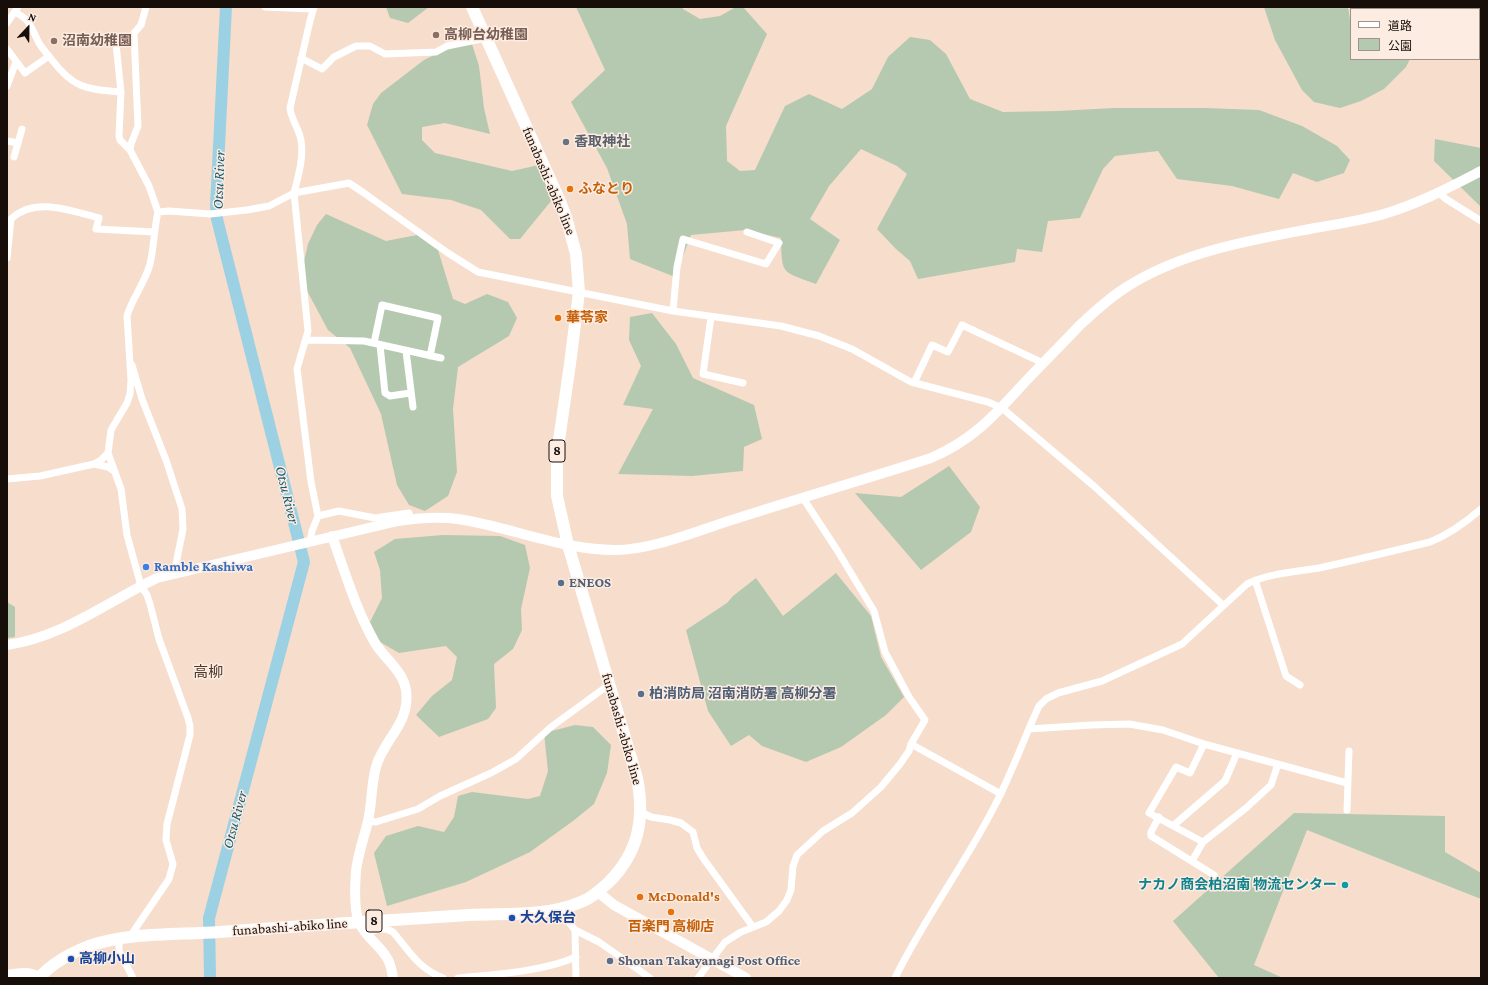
<!DOCTYPE html>
<html>
<head>
<meta charset="utf-8">
<style>
  body { margin:0 }
  #map { position:relative; width:1488px; height:985px; overflow:hidden; background:#f6ddcc; font-family:"Crimson Pro","Noto Sans JP",serif }
  canvas { display:block }
  .frame { position:absolute; inset:0; border:8px solid #170e09; pointer-events:none }
  .legend { position:absolute; left:1350px; top:8px; width:130px; height:52px; box-sizing:border-box; background:#fcece2; border:1px solid #a0938b; margin:0; padding:5px 7px; list-style:none; font-size:12px; color:#170e09 }
  .legend li { display:flex; align-items:center; gap:8px; height:20px }
  .legend b { width:20px; border:1px solid #a0938b }
  .north { position:absolute; left:8px; top:8px; width:40px; height:40px; -webkit-text-stroke:3px #fcece2; paint-order:stroke; rotate:22deg; font-size:11px; font-weight:700; line-height:16px; text-align:center; color:#170e09 }
  .north::after { content:''; display:block; margin:auto; width:14px; height:18px; background:#170e09; clip-path:polygon(50% 0,100% 100%,50% 72%,0 100%) }
</style>
</head>
<body>
<div id="map">
<canvas width="1488" height="985"></canvas>
<div class="frame"></div>
<ul class="legend">
<li><b style="height:5px;background:#fff"></b>道路</li>
<li><b style="height:11px;background:#b4c9af"></b>公園</li>
</ul>
<div class="north">N</div>
</div>
<script>
const ctx = document.querySelector('canvas').getContext('2d');
ctx.lineJoin = 'round';
function fill(path, color) {
  ctx.fillStyle = color;
  ctx.fill(path, 'evenodd');
}
function stroke(path, color, width, dash) {
  ctx.strokeStyle = color;
  ctx.lineWidth = width;
  ctx.lineCap = dash ? 'butt' : 'round';
  ctx.setLineDash(dash || []);
  ctx.stroke(path);
}
function write(font, color, halo, rows, align = 'center') {
  ctx.font = font + ' "Crimson Pro","Noto Sans JP",serif';
  ctx.lineWidth = 3;
  ctx.setLineDash([]);
  ctx.textBaseline = 'middle';
  ctx.strokeStyle = halo;
  ctx.fillStyle = color;
  for (const [text, x, y, turn = 0] of rows) {
    ctx.save();
    ctx.translate(x, y);
    ctx.rotate((+turn || 0) * Math.PI / 180);
    ctx.textAlign = isNaN(turn) ? turn : align;
    if (halo) ctx.strokeText(text, 0, 0);
    ctx.fillText(text, 0, 0);
    ctx.restore();
  }
}
const green = new Path2D(`
  M386,7H429L408,23L390,18Z
  M576,7H682L683,9L700,19L720,16L736,7H743L767,34L726,126L727,161L740,171L755,170L785,106L809,94L842,109L872,89L888,57L910,37L930,40L946,54L970,99L1003,112L1058,111L1114,108H1204L1259,110L1302,126L1337,146L1350,160L1344,173L1317,182L1293,173L1279,199L1232,186L1177,179L1158,151L1115,156L1103,169L1080,218L1048,221L1042,252L1017,249L1015,262L918,279L910,261L896,249L877,229L907,174L897,166L861,149L829,186L810,219L840,240L816,284C781,271 782,275 781,238L745,230L691,235L675,277L630,259L627,224L607,168L571,102L605,70Z
  M1264,7H1348L1351,26V59H1410L1406,67L1384,89L1361,101L1340,108L1314,102L1302,90L1275,40Z
  M472,44L479,66L484,108L490,134L445,123L422,127V140L435,153L512,171L539,165L551,201L520,239H510L481,210L451,200L402,194L367,125L373,104L381,93L424,60L448,48Z
  M1435,139L1481,148V207L1434,161Z
  M326,214L386,241L417,235L438,250L453,299L465,304L487,294L508,302L517,318L509,336L458,367L453,409L457,472L448,496L425,511L409,505L397,485L381,414L350,348L328,330L305,287L303,266L308,244L317,225Z
  M652,313L676,344L693,378L754,405L762,439L744,447L743,471L692,476L618,474L653,409L623,405L641,366L629,340L630,317Z
  M949,466L980,507L971,532L921,570L855,493L901,497Z
  M443,535L500,536L525,545L530,568L521,609L522,630L513,649L494,664L496,708L488,719L439,737L416,715L432,696L452,680L457,657L446,646L399,653L380,642L370,622L382,598L380,570L374,552L395,539Z
  M836,573L871,616L881,657L904,697L886,715L841,747L806,762L762,746L749,735L731,746L708,711L686,630L727,603L733,596L756,578L783,616Z
  M7,602L15,607V637L7,638Z
  M575,725L593,727L611,745L607,773L594,804L573,821L530,852L466,882L387,906L374,853L386,836L418,826L444,832L454,817L458,796L472,792L528,799L540,796L548,771L544,733Z
  M1294,813L1445,816V852L1481,873V899L1307,830L1254,965L1283,978H1219L1173,921Z`);
const river = new Path2D(`
  M210,978L209,918L304,562L217,219L216,206L226,7`);
const street = new Path2D(`
  M146,7L141,25L134,33L138,126L131,144L130,150L149,186L158,212
  M265,7L313,9
  M15,12C30,20 30,25 37,39C40,47 47,53 52,60C74,89 87,89 121,92
  M7,23L18,7
  M7,49L25,73L49,56
  M301,58L322,69L334,57L356,46H370L385,54L436,52L447,46L486,38
  M7,86L16,62
  M7,141L18,143
  M130,150L120,140L119,136L121,92L116,44L134,37
  M14,157L22,129
  M1439,193L1446,199L1481,221
  M7,258L11,219C35,196 71,211 99,218L96,229L154,232
  M673,311L677,267L683,239L766,264L779,243L747,232
  M711,317L703,374L743,383
  M306,340L364,341L441,358
  M374,343L382,305L438,318L430,356
  M380,345L385,393L390,396L410,393
  M406,351L413,407
  M132,365L142,399L166,460L182,509L183,529L174,574
  M914,383L932,345L948,352L962,325L1043,363
  M94,464L108,467L115,472
  M7,479L40,476L94,464L100,461L108,453
  M318,516L339,511L375,518L409,513L411,519
  M310,542L312,531L318,516L311,482L297,369L308,331L294,193C298,177 304,157 301,140C299,129 291,119 290,108L310,21L314,7
  M1255,580L1286,676L1300,685
  M1029,729L1091,725L1129,724L1163,730L1204,744L1347,783
  M911,744L1001,794
  M1347,810L1349,751
  M641,812L651,817L670,820L681,823L693,832L697,848L703,858L753,927
  M1159,817L1151,832V836L1214,875
  M368,821L376,822L418,809L440,796L491,773L516,759L551,727L610,684
  M1174,825L1225,781L1237,753
  M1203,842L1149,813L1176,767L1190,773L1204,744
  M1192,861L1203,842L1246,808L1271,785L1278,764
  M561,909L568,921L575,930L599,942L650,978
  M575,930L576,978
  M366,933C376,930 384,926 393,932C410,952 418,968 443,978
  M129,938L169,879L173,864L166,840L167,824L190,735V726L188,718L159,639L150,604L147,595L141,586L127,535L121,489L108,453L111,430L127,403L130,394L131,380L127,316C132,298 145,283 150,264C154,247 154,229 158,212L169,211L210,214L247,210L269,206L294,193L349,183L364,193L448,253L478,272L673,311L781,326L819,336L852,349L911,382L988,402L1002,408L1095,487L1223,605
  M119,939V951L133,978
  M458,978C496,974 541,972 576,957
  M698,978L725,942L741,932L766,922L779,911L787,900L791,890L793,866L797,855L823,831L852,813L881,787L900,764L909,751L911,744L925,720L909,697L885,652L874,611L837,550L803,498
  M895,978C924,919 963,867 993,809C1011,776 1023,740 1039,706L1046,699L1058,693L1102,681L1182,644L1247,584C1269,573 1295,572 1319,568C1356,560 1393,551 1430,542C1450,534 1465,523 1481,509`);
const secondary = new Path2D(`
  M332,536C345,572 356,610 375,643C385,659 403,671 406,690C411,723 383,740 376,767C371,785 372,804 368,821C364,838 358,854 356,871C355,885 354,910 359,922C365,937 380,945 387,958C391,964 392,971 393,978
  M7,645C63,637 107,602 157,578L398,521C418,518 438,516 458,519C511,527 561,550 615,550C653,550 699,530 735,519C800,498 866,479 931,458C973,440 995,415 1025,382C1043,363 1062,344 1080,325C1093,313 1107,300 1122,290C1177,253 1246,241 1310,229C1336,224 1362,221 1387,213C1420,203 1450,187 1481,171
  M598,892L614,905L746,978
  M7,975C19,973 29,971 39,977`);
const primary = new Path2D(`
  M39,978C52,963 71,953 89,946C130,932 176,935 219,932C302,926 386,920 469,915C507,913 545,917 581,902C592,898 600,890 609,882C639,852 645,818 637,778L568,545L557,496V454L570,364L579,292L576,254L566,217L559,199L472,7`);
const markers = [
  [436,35,4,"#8d6e63"],
  [54,41,4,"#8d6e63"],
  [566,142,4,"#6b7280"],
  [570,189,4,"#e8710a"],
  [558,318,4,"#e8710a"],
  [146,567,4,"#3f7fe0"],
  [561,583,4,"#5c6f8a"],
  [641,694,4,"#5c6f8a"],
  [1345,885,4,"#0f9aa8"],
  [640,897,4,"#e8710a"],
  [671,912,4,"#e8710a"],
  [512,918,4,"#1a4fb4"],
  [71,959,4,"#1a4fb4"],
  [610,961,4,"#5c6f8a"]
];
const shields = [
  [557,451,16],
  [374,921,16]
];
const shieldNames = [
  ["8",557,451],
  ["8",374,921]
];
const educationNames = [
  ["高柳台幼稚園",444,35],
  ["沼南幼稚園",62,41]
];
const worshipNames = [
  ["香取神社",574,142]
];
const streetNames = [
  ["funabashi-abiko line",549,181,67],
  ["funabashi-abiko line",622,729,74],
  ["funabashi-abiko line",290,927,-4]
];
const foodNames = [
  ["ふなとり",578,189],
  ["華苓家",566,318],
  ["McDonald's",648,897],
  ["百楽門 高柳店",671,927,"center"]
];
const shopNames = [
  ["Ramble Kashiwa",154,567]
];
const serviceNames = [
  ["ENEOS",569,583],
  ["柏消防局 沼南消防署 高柳分署",649,694],
  ["Shonan Takayanagi Post Office",618,961]
];
const cultureNames = [
  ["ナカノ商会柏沼南 物流センター",1337,885]
];
const transitNames = [
  ["大久保台",520,918],
  ["高柳小山",79,959]
];
const waterNames = [
  ["Otsu River",219,180,-88],
  ["Otsu River",287,495,76],
  ["Otsu River",235,820,-75]
];
const neighbourhoodNames = [
  ["高柳",208,672]
];
fill(green, '#b4c9af');
stroke(river, '#9cd1e3', 12);
stroke(street, '#fff', 7);
stroke(secondary, '#fff', 10);
stroke(primary, '#fff', 12);
for (const [x, y, r, color] of markers) {
  const dot = new Path2D();
  dot.arc(x, y, r, 0, 2 * Math.PI);
  ctx.fillStyle = color;
  ctx.fill(dot);
  stroke(dot, '#fcece2', 1.5);
}
for (const [x, y, w] of shields) {
  const box = new Path2D();
  box.roundRect(x - w / 2, y - 11, w, 22, 3);
  ctx.fillStyle = '#fcece2';
  ctx.fill(box);
  stroke(box, '#170e09', 1);
}
write('bold 13px', '#170e09', null, shieldNames);
write('bold 14px', '#785e54', '#fcece2', educationNames, 'left');
write('bold 14px', '#5b616d', '#fcece2', worshipNames, 'left');
write('14px', '#170e09', '#fcece2', streetNames);
write('bold 14px', '#c56008', '#fcece2', foodNames, 'left');
write('bold 14px', '#366cbe', '#fcece2', shopNames, 'left');
write('bold 14px', '#4e5e75', '#fcece2', serviceNames, 'left');
write('bold 14px', '#0d838f', '#fcece2', cultureNames, 'right');
write('bold 14px', '#164399', '#fcece2', transitNames, 'left');
write('italic 15px', '#185c6f', '#fcece2', waterNames);
write('15px', '#4d392b', '#fcece2', neighbourhoodNames);
</script>
</body>
</html>
